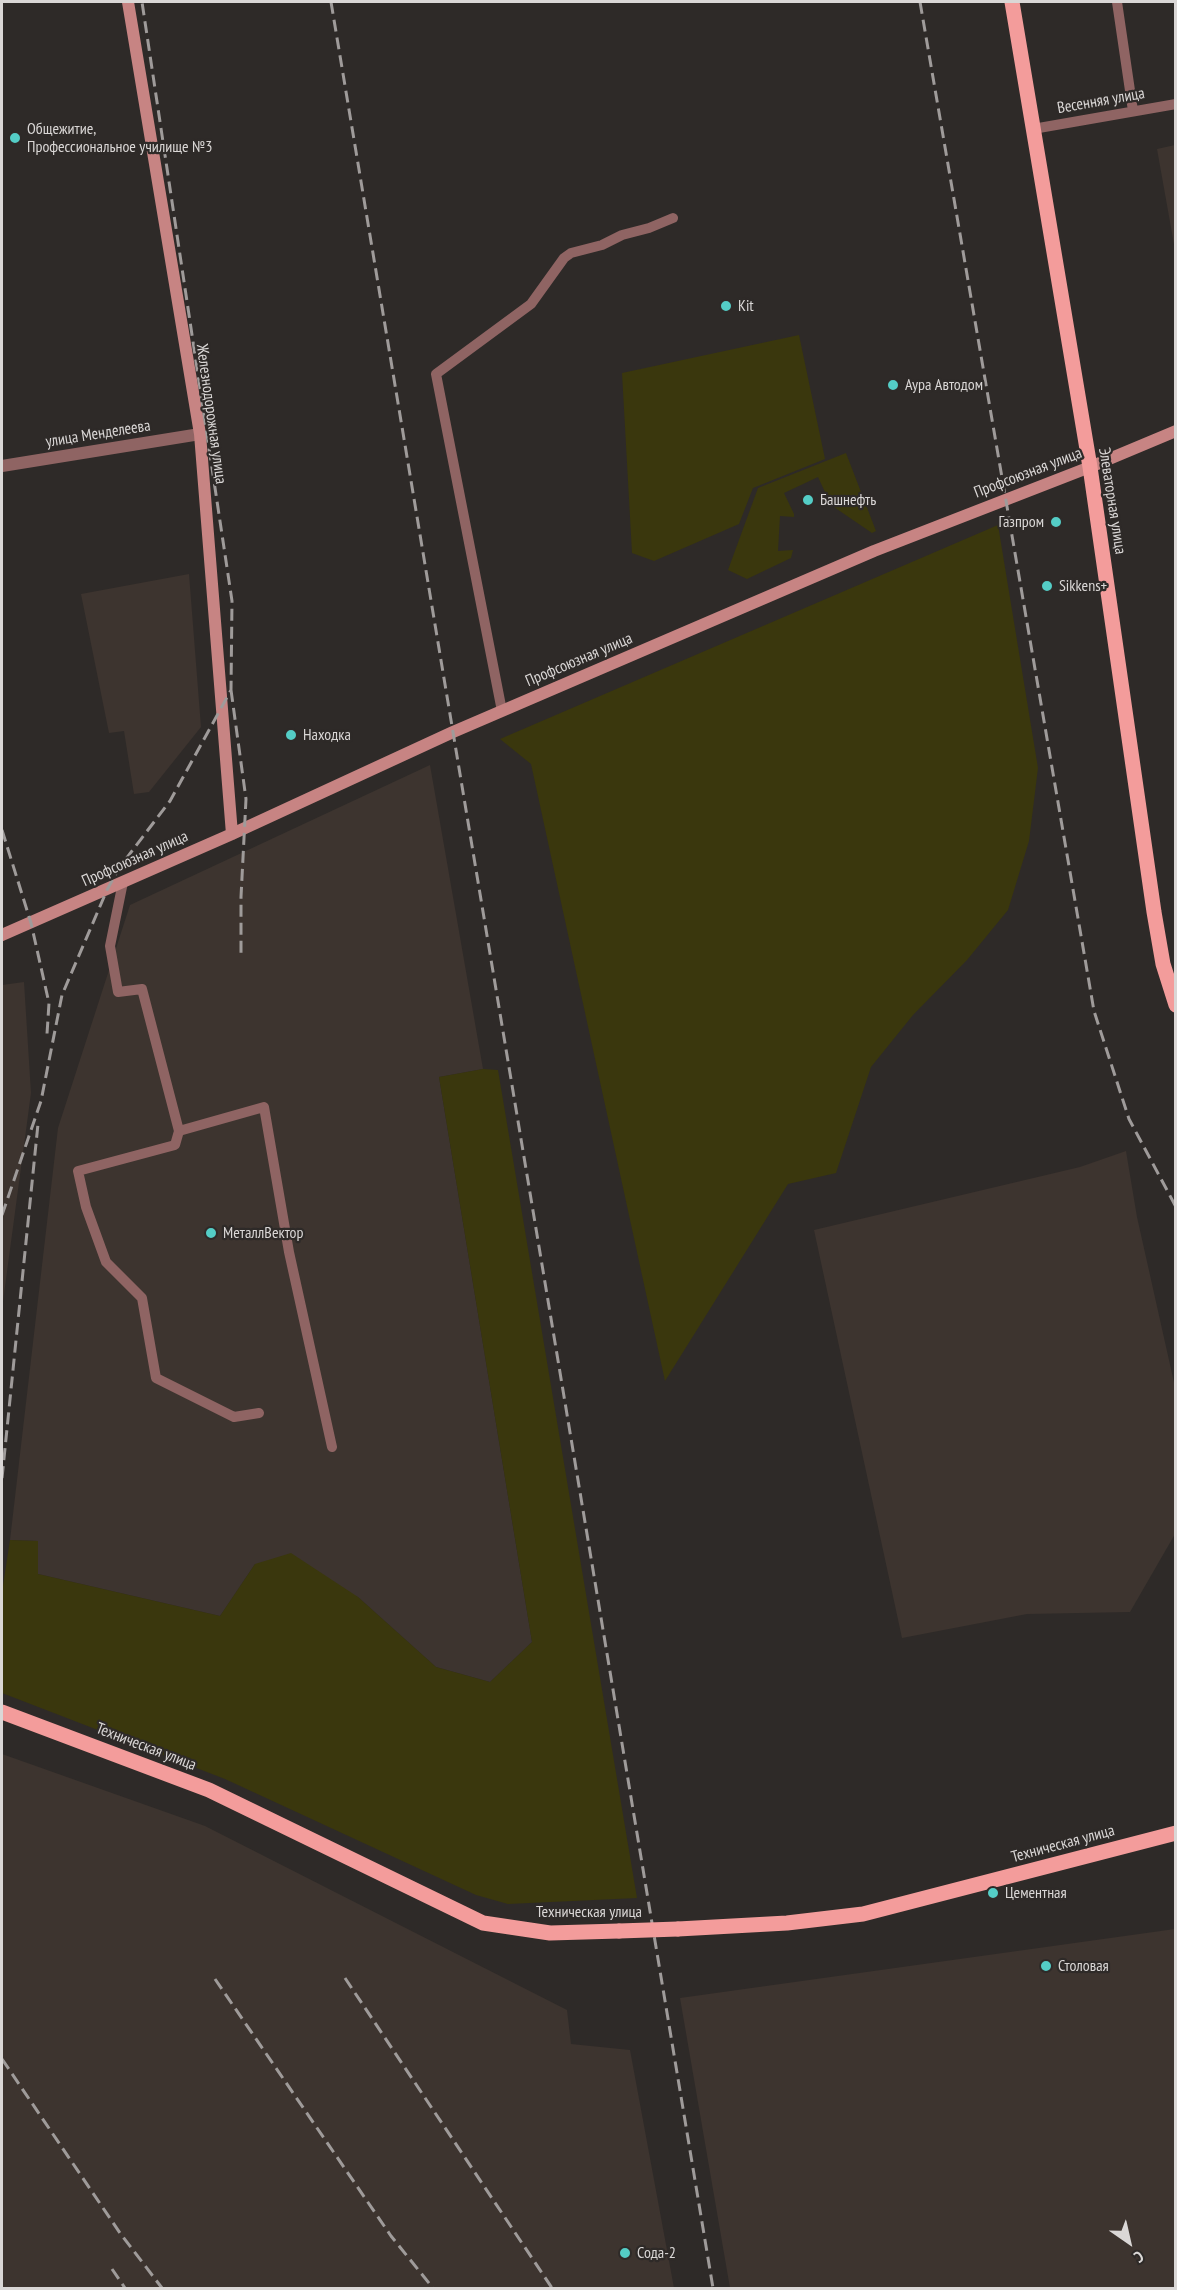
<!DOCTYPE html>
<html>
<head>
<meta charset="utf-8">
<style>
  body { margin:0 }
  #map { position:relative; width:1177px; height:2290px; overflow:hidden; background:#2e2a28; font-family:"PT Sans Narrow",sans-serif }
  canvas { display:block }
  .frame { position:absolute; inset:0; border:3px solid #dad7d6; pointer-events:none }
  .north { position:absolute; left:1099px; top:2212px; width:60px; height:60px; -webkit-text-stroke:4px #2e2a28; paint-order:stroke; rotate:146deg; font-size:16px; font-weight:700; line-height:24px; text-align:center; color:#dad7d6 }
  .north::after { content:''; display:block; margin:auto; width:21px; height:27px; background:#dad7d6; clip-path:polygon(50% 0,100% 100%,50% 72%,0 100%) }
</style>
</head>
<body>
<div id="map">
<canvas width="1177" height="2290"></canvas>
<div class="frame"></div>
<div class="north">С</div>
</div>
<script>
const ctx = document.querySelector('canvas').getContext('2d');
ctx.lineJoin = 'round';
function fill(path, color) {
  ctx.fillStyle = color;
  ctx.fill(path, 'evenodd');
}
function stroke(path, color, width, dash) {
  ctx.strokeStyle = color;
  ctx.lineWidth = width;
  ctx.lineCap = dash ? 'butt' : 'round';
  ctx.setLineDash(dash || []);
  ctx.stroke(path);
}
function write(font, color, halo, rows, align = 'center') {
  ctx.font = font + ' "PT Sans Narrow",sans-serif';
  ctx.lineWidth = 4.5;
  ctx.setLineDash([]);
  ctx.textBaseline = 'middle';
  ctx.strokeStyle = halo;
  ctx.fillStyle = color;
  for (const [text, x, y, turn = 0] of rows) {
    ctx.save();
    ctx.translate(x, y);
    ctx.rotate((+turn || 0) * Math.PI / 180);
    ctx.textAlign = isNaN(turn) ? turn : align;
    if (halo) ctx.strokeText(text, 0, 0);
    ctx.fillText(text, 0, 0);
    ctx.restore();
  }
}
const built = new Path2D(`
  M1175,145H1176L1175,250L1157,149Z
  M189,574L201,727L149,792L134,794L124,731L109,733L81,594Z
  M430,765L483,1069L439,1077L532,1642L490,1682L436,1667L358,1597L255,1564L220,1616L38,1574V1541L10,1540L58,1128L130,905Z
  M24,982L31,1093L2,1309V985Z
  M1126,1151L1137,1217L1175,1387V1534L1130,1612L1027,1614L902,1638L814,1230L1080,1167Z
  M2,1754L205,1826L567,2010L571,2044L630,2050L674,2288H2Z
  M1175,1929V2288H730L680,1998Z`);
const green = new Path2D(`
  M799,335L825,459L753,488L739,524L654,561L632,553L622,373Z
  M846,453L876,531L872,533L831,505L818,477L784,493L794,514V517L780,516L778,551L793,550L791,558L747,579L728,570L758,488Z
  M998,525L1038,768L1029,841L1008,910L967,960L913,1015L871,1067L836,1173L788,1184L665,1381L531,764L500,739Z
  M483,1069L498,1070L637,1898L508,1904L476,1895L225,1779L2,1693V1592L10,1540L38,1541V1574L220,1616L255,1564L291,1553L358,1597L436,1667L490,1682L532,1642L439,1077Z`);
const minor = new Path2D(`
  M1117,2L1133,111
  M1033,129L1176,104
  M502,711L436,374L531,304L564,258L571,253L602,245L622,235L649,228L673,218
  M123,882L110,946L118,992L142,989L179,1131L264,1107L289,1252L332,1447
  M179,1131L175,1145L78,1171L86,1207L106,1262L142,1298L156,1378L234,1417L259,1413`);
const tertiary = new Path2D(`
  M2,466L200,434`);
const secondary = new Path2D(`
  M128,2L200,434L232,834
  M2,935L232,834L453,732L874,551L1090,467L1176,431`);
const primary = new Path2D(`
  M1012,2L1090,467L1154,912L1163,964L1176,1005
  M2,1712L209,1790L483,1923L550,1933L619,1931
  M678,1929L787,1923L863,1914L1176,1833`);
const rail = new Path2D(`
  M331,2L713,2288
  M920,2L1094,1011L1129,1119L1176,1207
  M231,690L246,799L241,897V953
  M2,830L31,923L49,1003L47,1034
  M2,1215L41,1101L62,995L107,890L119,868L170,801L231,690L232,601L142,2
  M2,1478L38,1124
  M345,1978L552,2288
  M215,1979L391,2236L433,2288
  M2,2059L120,2233L162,2288
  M112,2269L125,2288`);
const primaryBridge = new Path2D(`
  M619,1931L678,1929`);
const markers = [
  [15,138,6,"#54cdc6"],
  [726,306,6,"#54cdc6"],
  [893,385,6,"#54cdc6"],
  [808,500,6,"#54cdc6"],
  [1056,522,6,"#54cdc6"],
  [1047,586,6,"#54cdc6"],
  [291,735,6,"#54cdc6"],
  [211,1233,6,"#54cdc6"],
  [993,1893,6,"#54cdc6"],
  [1046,1966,6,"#54cdc6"],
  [625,2253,6,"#54cdc6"]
];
const streetNames = [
  ["Весенняя улица",1101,101,-10],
  ["Железнодорожная улица",211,414,82],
  ["улица Менделеева",98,434,-9],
  ["Профсоюзная улица",1028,473,-21],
  ["Элеваторная улица",1112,501,81],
  ["Профсоюзная улица",579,660,-23],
  ["Профсоюзная улица",135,859,-24],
  ["Техническая улица",146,1747,21],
  ["Техническая улица",1063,1844,-15],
  ["Техническая улица",589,1912]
];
const poiNames = [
  ["Общежитие,",27,129],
  ["Профессиональное училище №3",27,147],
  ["Kit",738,306],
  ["Аура Автодом",905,385],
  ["Башнефть",820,500],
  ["Газпром",1044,522,"right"],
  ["Sikkens+",1059,586],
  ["Находка",303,735],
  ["МеталлВектор",223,1233],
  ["Цементная",1005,1893],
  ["Столовая",1058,1966],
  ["Сода-2",637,2253]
];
fill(built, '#3d342f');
fill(green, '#3a370d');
stroke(minor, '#8f6463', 10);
stroke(tertiary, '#8f6463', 12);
stroke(secondary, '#c78483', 12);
stroke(primary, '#f39c9b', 15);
stroke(rail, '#9f9b9a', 3, [12, 6]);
stroke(primaryBridge, '#f39c9b', 15);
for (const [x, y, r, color] of markers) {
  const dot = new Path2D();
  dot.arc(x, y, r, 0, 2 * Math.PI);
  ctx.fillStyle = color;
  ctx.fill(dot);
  stroke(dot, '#2e2a28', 2);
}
write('16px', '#dad7d6', '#2e2a28', streetNames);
write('16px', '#dad7d6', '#2e2a28', poiNames, 'left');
</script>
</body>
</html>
